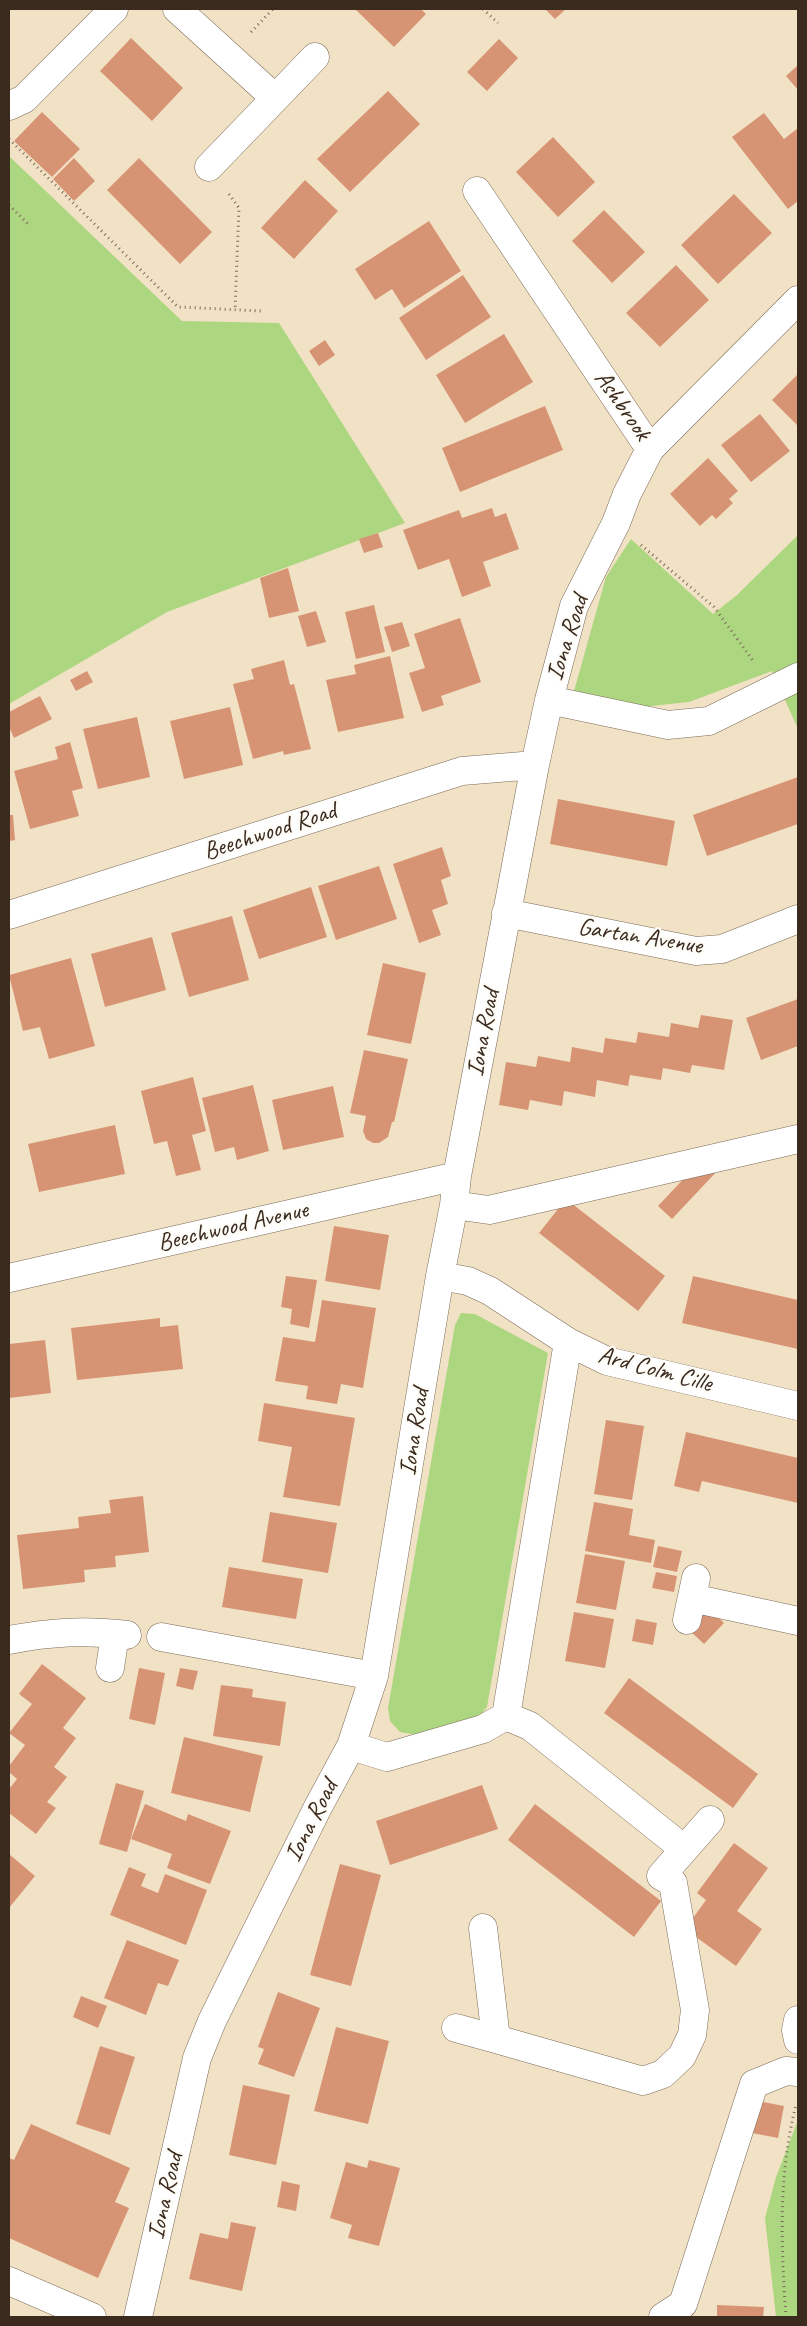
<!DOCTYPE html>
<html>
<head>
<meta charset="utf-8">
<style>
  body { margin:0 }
  #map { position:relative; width:807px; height:2326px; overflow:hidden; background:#f2e2c5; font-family:Caveat,sans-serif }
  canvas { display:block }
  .frame { position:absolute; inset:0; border:10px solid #3b2a1e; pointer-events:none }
</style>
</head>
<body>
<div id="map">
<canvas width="807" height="2326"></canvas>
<div class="frame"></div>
</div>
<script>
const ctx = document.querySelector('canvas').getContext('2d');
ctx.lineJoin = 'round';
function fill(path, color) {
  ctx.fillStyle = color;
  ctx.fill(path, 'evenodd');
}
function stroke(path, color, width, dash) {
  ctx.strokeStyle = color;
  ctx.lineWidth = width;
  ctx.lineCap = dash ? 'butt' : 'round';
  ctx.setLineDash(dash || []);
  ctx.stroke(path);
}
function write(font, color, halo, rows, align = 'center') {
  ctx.font = font + ' Caveat,sans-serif';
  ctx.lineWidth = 4.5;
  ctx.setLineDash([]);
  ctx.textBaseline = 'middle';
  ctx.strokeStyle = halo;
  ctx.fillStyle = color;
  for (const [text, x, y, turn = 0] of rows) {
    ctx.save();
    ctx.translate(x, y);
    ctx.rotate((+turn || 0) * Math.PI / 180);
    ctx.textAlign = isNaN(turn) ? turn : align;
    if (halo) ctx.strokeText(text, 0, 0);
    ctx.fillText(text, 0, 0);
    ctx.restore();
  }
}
const green = new Path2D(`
  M9,156L182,321L279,323L405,523L167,612L9,704Z
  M798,535V729L772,671L689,702L633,708L574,691L606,577L631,539L713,614L737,595Z
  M461,1313L475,1314L548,1353L487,1707L479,1717L422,1736L400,1732L390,1721L388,1708L455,1325Z
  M798,2120V2317H776L765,2218L776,2177Z`);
const building = new Path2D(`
  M355,9H421L426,14L394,47Z
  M545,9H566L555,19Z
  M131,38L183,88L152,121L100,71Z
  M499,39L518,58L487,91L467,72Z
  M798,65V90L786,76Z
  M388,91L420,124L350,192L317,159Z
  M42,112L80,149L52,177L14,141Z
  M764,113L784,139L798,128V201L788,209L732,137Z
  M553,137L595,182L558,217L516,172Z
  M74,158L95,181L74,201L53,179Z
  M139,158L212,232L180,264L107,190Z
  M305,180L338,211L294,259L261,228Z
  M734,194L772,233L718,284L681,245Z
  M604,210L645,252L612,283L572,241Z
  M429,221L461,271L404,308L392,289L375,300L355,269Z
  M676,265L709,300L660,347L626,313Z
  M463,275L491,317L426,360L399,318Z
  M504,334L533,382L465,423L436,375Z
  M325,340L335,355L319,366L309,351Z
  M798,374V426L772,400Z
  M545,406L563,450L460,492L442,448Z
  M760,414L790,451L751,482L721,445Z
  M708,458L738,491L729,499L733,503L716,519L712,515L700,526L670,494Z
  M492,508L495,517L506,513L519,549L483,562L491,586L462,597L449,559L418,570L403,530L459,510L462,518Z
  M378,533L383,547L364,553L359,539Z
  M288,568L299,611L269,618L260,578Z
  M374,605L385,652L356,659L345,612Z
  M316,611L326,642L307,647L298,616Z
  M460,618L481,682L441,696L444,705L422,712L409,673L425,668L414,634Z
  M402,622L410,646L392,652L384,627Z
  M390,656L404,718L338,732L326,680L356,674L354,665Z
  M284,660L290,685L294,684L311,749L284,755L283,751L253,759L233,684L254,679L251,669Z
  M87,671L93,682L76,691L70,680Z
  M40,696L52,719L14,738L9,727V712Z
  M230,707L243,765L184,779L170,721Z
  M137,717L150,777L98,789L83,729Z
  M70,742L83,788L72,791L79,816L30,829L14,771L58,759L55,747Z
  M798,777V824L707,856L693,815Z
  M558,799L675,821L667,866L550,844Z
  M9,815H13L15,840L9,841Z
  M442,847L451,876L441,880L448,904L432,910L441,935L419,943L393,864Z
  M379,866L397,919L336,940L318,886Z
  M311,887L327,937L259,959L243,910Z
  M232,916L249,980L189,997L171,933Z
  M152,937L166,990L105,1007L91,954Z
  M71,958L95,1046L49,1059L40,1027L23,1031L9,975Z
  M383,963L426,973L411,1044L367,1035Z
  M798,999V1046L761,1060L746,1018Z
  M701,1015L733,1020L724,1070L692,1065L690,1073L663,1068L661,1080L630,1075L628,1086L597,1080L595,1097L564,1091L562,1106L530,1100L528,1110L499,1105L506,1062L536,1067L538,1056L570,1062L572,1047L603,1053L605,1038L636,1043L638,1032L669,1037L671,1023L698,1028Z
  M364,1050L408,1059L394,1122H392L388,1137L379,1143H373L366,1139L363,1131L366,1116L350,1113Z
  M193,1077L206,1131L192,1135L201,1170L176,1176L167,1141L154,1144L141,1091Z
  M253,1085L269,1151L237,1160L234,1147L215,1152L202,1098Z
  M333,1086L344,1137L283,1150L272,1100Z
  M115,1125L125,1174L39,1192L28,1144Z
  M720,1168L672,1219L658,1206L690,1172Z
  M566,1199L665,1276L638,1311L539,1233Z
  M334,1226L389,1235L380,1290L325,1281Z
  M286,1276L317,1280L309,1328L290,1324L292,1309L281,1307Z
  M693,1276L798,1300V1349L682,1323Z
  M322,1300L376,1308L363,1388L341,1384L337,1404L306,1399L308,1386L275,1381L283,1337L315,1342Z
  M160,1318V1327L178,1325L183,1369L77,1380L71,1328Z
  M45,1340L51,1393L9,1398V1344Z
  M264,1403L355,1418L340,1506L283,1497L292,1447L258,1441Z
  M606,1420L644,1426L632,1500L594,1494Z
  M686,1432L798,1458V1503L702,1481L699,1492L674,1486Z
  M143,1496L149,1552L115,1556L116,1567L84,1570L85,1582L23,1589L17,1535L79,1528L78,1517L111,1513L109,1500Z
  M594,1502L633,1509L629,1535L655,1540L651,1563L585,1551Z
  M270,1512L337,1523L328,1573L262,1562Z
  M658,1546L682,1551L677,1572L653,1567Z
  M585,1554L625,1561L616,1610L576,1603Z
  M229,1567L303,1579L296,1619L222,1607Z
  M656,1572L677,1576L674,1592L652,1588Z
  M709,1608L724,1623L704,1644L688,1629Z
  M574,1612L614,1619L605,1668L565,1661Z
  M636,1619L657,1623L653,1645L632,1641Z
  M42,1664L86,1698L63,1728L76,1738L54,1767L67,1777L47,1802L56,1808L36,1834L9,1813V1789L17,1779L9,1772V1766L25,1745L9,1733L32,1704L19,1694Z
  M139,1668L165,1673L155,1725L129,1719Z
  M180,1668L198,1671L193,1690L176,1686Z
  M629,1678L758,1774L733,1808L604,1713Z
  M221,1685L253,1689L252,1697L286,1702L280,1746L213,1736Z
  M184,1737L263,1756L250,1812L171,1793Z
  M116,1783L144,1791L127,1852L99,1844Z
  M482,1785L498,1829L390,1865L376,1821Z
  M145,1804L186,1821L188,1814L231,1831L210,1884L167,1868L172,1854L131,1839Z
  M535,1804L661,1901L634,1937L508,1840Z
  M734,1843L768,1868L737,1911L762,1929L736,1966L685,1929L706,1900L697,1893Z
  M9,1854L35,1876L9,1908Z
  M340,1864L381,1875L351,1986L310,1975Z
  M129,1867L146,1874L141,1886L158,1893L165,1874L207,1890L186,1945L110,1915Z
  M127,1940L179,1960L168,1986L158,1983L146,2015L104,1998Z
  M278,1992L320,2008L294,2077L258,2064L264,2049L258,2047Z
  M81,1996L107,2006L98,2028L73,2017Z
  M336,2027L389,2041L368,2124L314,2111Z
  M100,2046L135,2057L110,2135L76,2124Z
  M243,2085L290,2095L276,2165L229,2155Z
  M758,2101L784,2106L778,2138L752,2133Z
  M31,2124L130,2168L115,2202L129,2208L98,2278L9,2238V2158L14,2160Z
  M369,2160L400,2168L379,2246L348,2238L352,2225L330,2218L346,2162L367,2168Z
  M282,2181L300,2185L296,2211L277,2207Z
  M231,2222L256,2227L242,2291L189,2279L200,2233L228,2239Z
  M717,2305L764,2307L763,2317H717Z`);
const path = new Path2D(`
  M483,9L498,23
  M251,32L273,9
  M9,139L178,307L262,311
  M229,194L239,208L235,310
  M9,205L30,226
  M641,545L714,607L754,662
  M786,2317C781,2246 778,2175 796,2105`);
const minor = new Path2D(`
  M177,9L275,98
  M9,106L24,99L114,9
  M209,167L315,57
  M477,191L650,449L798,300
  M549,700L668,725L709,721L798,677
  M506,913L696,951L722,949L798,919
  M9,915L462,771L535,765
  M454,1205L489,1210L798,1139
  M440,1276L468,1281L490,1291L568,1342L607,1361L798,1406
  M9,1278L457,1176
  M692,1598L798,1621
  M687,1620L696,1578
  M161,1637L374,1676
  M9,1640C51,1632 84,1630 127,1635
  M110,1668L115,1634
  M506,1716L530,1726L684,1849
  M351,1746L387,1757L483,1729L506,1716L568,1342
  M483,1928L496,2039L643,2081L663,2074L682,2056L692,2035L695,2010L673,1883L661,1876L710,1820
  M798,2020L796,2030L798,2040
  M456,2028L496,2039
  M9,2281L92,2317
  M138,2317L197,2058L212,2021L318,1807L351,1746L374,1676L440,1276L454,1205L457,1176L535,765L549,700L574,606L616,523L627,494L650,449
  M663,2317L683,2304L754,2084L786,2071L798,2072`);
const streetNames = [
  ["Ashbrook",622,406,55],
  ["Iona Road",568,638,-72],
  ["Beechwood Road",270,832,-18],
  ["Gartan Avenue",640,937,9],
  ["Iona Road",484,1033,-79],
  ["Beechwood Avenue",233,1227,-13],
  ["Ard Colm Cille",655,1370,15],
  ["Iona Road",415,1432,-81],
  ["Iona Road",312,1821,-63],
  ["Iona Road",166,2196,-77]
];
fill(green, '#add681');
fill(building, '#d79475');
stroke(minor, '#7b6a58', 29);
stroke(path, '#7b6a58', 3, [1, 4]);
stroke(minor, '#fff', 28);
write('25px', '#3b2a1e', '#fdfcf7', streetNames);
</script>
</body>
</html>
